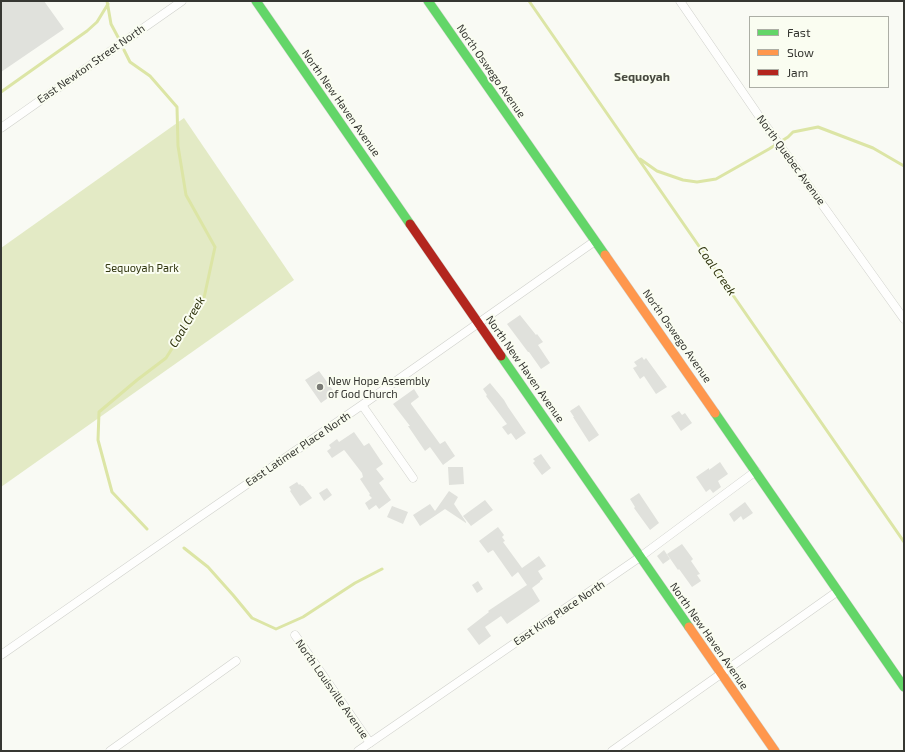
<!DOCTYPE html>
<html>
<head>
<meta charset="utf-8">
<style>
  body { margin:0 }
  #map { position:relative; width:905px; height:752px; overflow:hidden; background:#f9faf4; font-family:"Exo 2",sans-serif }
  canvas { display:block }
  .frame { position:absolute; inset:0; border:2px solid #363732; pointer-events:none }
  .legend { position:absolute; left:749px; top:16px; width:140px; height:72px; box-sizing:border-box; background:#fafdf1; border:1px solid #acaea5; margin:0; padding:5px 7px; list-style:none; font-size:12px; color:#363732 }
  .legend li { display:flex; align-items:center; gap:8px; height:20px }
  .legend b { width:20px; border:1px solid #acaea5 }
</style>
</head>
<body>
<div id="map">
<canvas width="905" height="752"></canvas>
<div class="frame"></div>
<ul class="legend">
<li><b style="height:5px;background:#63d668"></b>Fast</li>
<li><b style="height:5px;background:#ff974d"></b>Slow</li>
<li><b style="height:5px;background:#b3261e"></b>Jam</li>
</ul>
</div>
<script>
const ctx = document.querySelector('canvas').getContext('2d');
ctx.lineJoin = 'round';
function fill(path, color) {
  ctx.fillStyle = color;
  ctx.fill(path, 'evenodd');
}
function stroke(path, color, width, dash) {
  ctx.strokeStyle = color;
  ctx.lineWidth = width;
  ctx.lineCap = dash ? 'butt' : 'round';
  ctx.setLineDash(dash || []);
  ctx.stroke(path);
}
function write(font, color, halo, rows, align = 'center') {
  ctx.font = font + ' "Exo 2",sans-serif';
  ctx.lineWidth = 4;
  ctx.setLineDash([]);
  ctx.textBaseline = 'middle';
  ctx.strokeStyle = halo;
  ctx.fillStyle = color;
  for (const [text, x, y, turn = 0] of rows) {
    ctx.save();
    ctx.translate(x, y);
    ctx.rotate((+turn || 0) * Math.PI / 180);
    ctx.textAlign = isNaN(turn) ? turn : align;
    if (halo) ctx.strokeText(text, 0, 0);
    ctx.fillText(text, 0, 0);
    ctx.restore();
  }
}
const green = new Path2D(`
  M184,118L294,280L1,487V248Z`);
const stream = new Path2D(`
  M107,1L111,24L119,39
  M529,1L904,542
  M124,50L130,62L150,76L177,107L178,146L186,195L215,247L204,298L166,358L137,380L99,412L98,440L112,492L147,529
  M1,92L87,31L97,22L108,4
  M640,159L657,171L683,180L697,182L716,179L769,149L788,137L793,132L818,127L873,148L904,166
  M184,548L208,567L233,595L252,618L276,629L303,617L355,583L382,569`);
const building = new Path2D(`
  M1,1H44L64,29L1,72Z
  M520,315L536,335L537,334L543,342L538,345L550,363L541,369L529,352H528L507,324Z
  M642,357L644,360L646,358L667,387L656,394L644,376L640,379L633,368L637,366L634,362Z
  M319,371L335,393L321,403L305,380Z
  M490,383L504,400L508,407L526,433L516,440L511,433L508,435L502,427L507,424L486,396L487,395L483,389Z
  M414,389L419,397L411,403V404L440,444L445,441L455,456L443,465L430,447L425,451L408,426H410L393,404Z
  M579,405L599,435L589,442L573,417H574L570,411Z
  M679,411L682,415L685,413L692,423L681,431L671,416Z
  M354,432L364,446L369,443L383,464L376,469L384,479L379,483L391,500L379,509L376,505L369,510L365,503L372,498L369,495L370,494L360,479L363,477L362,473L345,451L344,450L332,458L327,451L331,448L329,445L337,439L339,442Z
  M541,454L551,468L542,475L533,463L535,461L533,459Z
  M720,462L728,474L718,481L721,487L713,493L710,489L706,492L696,477L709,468V470Z
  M448,467H463L464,484L449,485Z
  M297,482L299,485L300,484L302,486H303L312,498L300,506L290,491L291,490L289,487Z
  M327,488L332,495L324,501L319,493Z
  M449,491L458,497L454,504L466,522V523L445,509L420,526L413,515L430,504L435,511Z
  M639,493L659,523L650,530L634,508L635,507L630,499Z
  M485,500L493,510L471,526L463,516Z
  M745,502L753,513L743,520L741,516L734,522L729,514Z
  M392,506L408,512L403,524L387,517Z
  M498,527L504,535L502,537L505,541L503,542L522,568L539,556L546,566L538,571L543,579L540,581V582L532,588L540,601L507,624L501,616L485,627L491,636L479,645L467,629L489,612L488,611L527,585L518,572L512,577L493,550L488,553L479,541Z
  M682,544L693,559L691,561L700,574L697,575L701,581L692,587L679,569L678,570L667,554Z
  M664,550L670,559L663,564L657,556Z
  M478,581L483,589L477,593L472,585Z`);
const street = new Path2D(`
  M680,1L761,119L904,319
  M1,128L182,1
  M362,405L413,478
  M295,635L370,743
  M1,655L192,522L362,405L595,241
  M110,751L236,661
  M358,751L640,557L756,471
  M612,751L838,591`);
const fast = new Path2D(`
  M256,1L410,224
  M428,1L605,255
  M501,356L689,627
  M715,413L904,687`);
const slow = new Path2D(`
  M605,255L715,413
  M689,627L775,751`);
const jam = new Path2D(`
  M410,224L501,356`);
const markers = [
  [320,387,4,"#7a7b76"]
];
const streetNames = [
  ["East Newton Street North",91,64,-35],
  ["North Oswego Avenue",491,71,55],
  ["North New Haven Avenue",341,103,55],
  ["North Quebec Avenue",791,160,54],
  ["North Oswego Avenue",677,336,55],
  ["North New Haven Avenue",525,369,55],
  ["East Latimer Place North",298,449,-34],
  ["East King Place North",559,613,-34],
  ["North New Haven Avenue",709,636,55],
  ["North Louisville Avenue",332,689,55]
];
const parkNames = [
  ["Sequoyah Park",142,268]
];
const poiNames = [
  ["New Hope Assembly",328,381],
  ["of God Church",328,394]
];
const neighbourhoodNames = [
  ["Sequoyah",642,77]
];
const waterNames = [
  ["Coal Creek",717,271,55],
  ["Coal Creek",187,322,-59]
];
fill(green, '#e3eac5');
stroke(stream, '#dce5a5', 3);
fill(building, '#e0e1dc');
stroke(street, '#cfd0cb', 9);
stroke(fast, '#cfd0cb', 10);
stroke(slow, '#cfd0cb', 10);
stroke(jam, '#cfd0cb', 10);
stroke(street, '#fefefd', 8);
stroke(fast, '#63d668', 9);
stroke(slow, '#ff974d', 9);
stroke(jam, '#b3261e', 9);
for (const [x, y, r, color] of markers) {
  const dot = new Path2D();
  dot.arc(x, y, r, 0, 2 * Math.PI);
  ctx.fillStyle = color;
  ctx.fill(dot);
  stroke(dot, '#fafdf1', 1.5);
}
write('11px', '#363732', '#fafdf1', streetNames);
write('11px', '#323711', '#fafdf1', parkNames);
write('11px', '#363732', '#fafdf1', poiNames, 'left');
write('bold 12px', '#484a40', '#fafdf1', neighbourhoodNames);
write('italic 12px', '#2d320c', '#fafdf1', waterNames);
</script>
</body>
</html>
